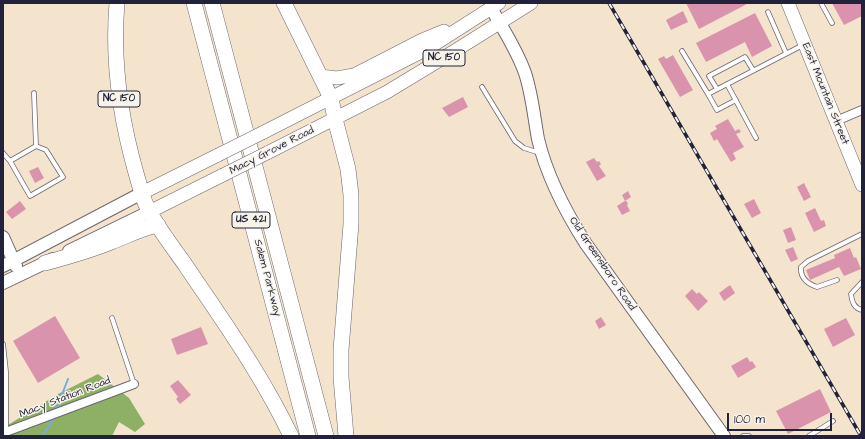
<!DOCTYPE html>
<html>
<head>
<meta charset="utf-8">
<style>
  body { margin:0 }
  #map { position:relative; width:865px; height:439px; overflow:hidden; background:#f4e4cd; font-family:"Architects Daughter",sans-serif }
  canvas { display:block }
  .frame { position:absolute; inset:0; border:4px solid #22223b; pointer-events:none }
  .scale { position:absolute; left:727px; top:413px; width:105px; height:18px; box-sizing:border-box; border:2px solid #22223b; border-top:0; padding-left:5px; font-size:12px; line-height:14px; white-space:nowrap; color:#22223b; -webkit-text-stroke:3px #f7f3e8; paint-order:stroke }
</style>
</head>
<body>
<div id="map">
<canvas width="865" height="439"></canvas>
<div class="frame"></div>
<div class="scale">100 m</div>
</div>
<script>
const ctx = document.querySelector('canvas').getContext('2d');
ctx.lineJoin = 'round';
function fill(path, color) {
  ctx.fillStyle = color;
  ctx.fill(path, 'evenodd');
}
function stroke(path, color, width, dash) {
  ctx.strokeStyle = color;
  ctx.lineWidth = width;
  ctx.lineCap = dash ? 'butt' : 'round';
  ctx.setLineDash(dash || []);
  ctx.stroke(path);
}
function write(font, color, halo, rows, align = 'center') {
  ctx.font = font + ' "Architects Daughter",sans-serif';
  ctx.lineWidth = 3;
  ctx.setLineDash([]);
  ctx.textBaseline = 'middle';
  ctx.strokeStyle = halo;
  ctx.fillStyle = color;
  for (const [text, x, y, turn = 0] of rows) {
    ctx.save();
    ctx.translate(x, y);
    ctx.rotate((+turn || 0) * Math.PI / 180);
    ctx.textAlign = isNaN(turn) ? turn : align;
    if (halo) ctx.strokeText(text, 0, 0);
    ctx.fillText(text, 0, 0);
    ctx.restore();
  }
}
const forest = new Path2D(`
  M98,374L129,398L145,424L135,432L119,422L112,436H3V428L58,394Z`);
const stream = new Path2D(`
  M56,410L68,379
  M42,436L50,425L54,416`);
const building = new Path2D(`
  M686,3H749L699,29Z
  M832,3H862V16L844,25Z
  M683,11L688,22L671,30L666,20Z
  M755,13L772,46L752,57L745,42L706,62L696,43Z
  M673,55L693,90L680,97L658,59L664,56L666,59Z
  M463,97L468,107L449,117L442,108Z
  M728,119L735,131L739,129L741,132L736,134L744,147L733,153L736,159L731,162L717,139L714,141L710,133L717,129L715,126Z
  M594,158L597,162L599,161L601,164L599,166L606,176L597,181L586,162Z
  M38,167L44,178L35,183L29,171Z
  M804,183L811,197L804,201L797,187Z
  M628,191L631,197L625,201L622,195Z
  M754,199L761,213L752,218L744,204Z
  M626,200L628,204L627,205L630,211L622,215L617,206Z
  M20,201L26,209L12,219L6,212Z
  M815,208L821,221L824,220L826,226L814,232L805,213Z
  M791,227L796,240L788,243L783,230Z
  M793,247L798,259L791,262L785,250Z
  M850,248L854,258L856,257L861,269L844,276L839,267L810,280L806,270L835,258L834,255Z
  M730,285L735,293L724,301L719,293Z
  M692,289L697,294L699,292L708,301L698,311L685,296Z
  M55,316L80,358L38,383L13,341Z
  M601,317L606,325L599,329L595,321Z
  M846,318L855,335L833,347L824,329Z
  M201,327L208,344L177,355L171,339Z
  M747,357L750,362L752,361L756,367L738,378L731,366Z
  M178,380L191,395L180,404L176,399L178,397L170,386Z
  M820,389L831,412L788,434L776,411Z`);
const lane = new Path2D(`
  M821,3L832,23
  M768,12L786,53
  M682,51L708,94
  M727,84L756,138
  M482,87L515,141L524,148L540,153
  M717,89L709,76L745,57L753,70
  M34,93L36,146
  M736,100L717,110L708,94L803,45
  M3,153L10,161L30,196L63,177L46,150L36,146L10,161
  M837,280L817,287C808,284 800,278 801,267L808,261L862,234
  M862,282L851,294C852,302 854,308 862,310
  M112,318L134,384
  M3,344L6,372V432
  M743,436H749
  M809,436L833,421`);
const street = new Path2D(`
  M836,121L862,110
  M3,433L134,384`);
const secondary = new Path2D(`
  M491,8C503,29 517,50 525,73C532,94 534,117 538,139C547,177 565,211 586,244L724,436
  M3,237L16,266
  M69,251L149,212
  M3,266L142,193
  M3,283L53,259`);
const primary = new Path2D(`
  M788,3L862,185
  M320,76L337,78L354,75L422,40L444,31
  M262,133L427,49L499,3
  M267,153L387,92L453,52L531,3
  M142,193L218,155
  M149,212L223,175`);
const highway = new Path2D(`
  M117,3C112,61 120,117 136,173C140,186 143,202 150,213C161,232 174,249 186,266C223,321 262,375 291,436
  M194,3L308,436
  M212,3L326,436
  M284,3L331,98L335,119L348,169L351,195V224L341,350V377L346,436
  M45,263C67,257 89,251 111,242C127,236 141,228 158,225`);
const rail = new Path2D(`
  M609,3L861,436`);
const primaryBridge = new Path2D(`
  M218,155L262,133
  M223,175L267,153`);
const shields = [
  [444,58,42],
  [119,99,42],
  [251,220,38]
];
const shieldNames = [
  ["NC 150",444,58],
  ["NC 150",119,99],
  ["US 421",251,220]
];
const streetNames = [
  ["East Mountain Street",825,94,68],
  ["Macy Grove Road",272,151,-27],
  ["Old Greensboro Road",602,264,56],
  ["Salem Parkway",267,278,75],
  ["Macy Station Road",65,398,-21]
];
fill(forest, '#8db064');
stroke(stream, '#76aae2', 2);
fill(building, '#da93ad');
stroke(lane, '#6c666e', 5.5);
stroke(street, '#6c666e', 10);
stroke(secondary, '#6c666e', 14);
stroke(primary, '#6c666e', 14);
stroke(highway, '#6c666e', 16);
stroke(lane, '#fff', 4);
stroke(street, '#fff', 8);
stroke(secondary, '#fff', 12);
stroke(primary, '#fff', 13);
stroke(highway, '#fff', 15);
stroke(rail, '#22223b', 3.5);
stroke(rail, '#f7f3e8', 2, [6]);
stroke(primaryBridge, '#6c666e', 14, []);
stroke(primaryBridge, '#fff', 13);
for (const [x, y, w] of shields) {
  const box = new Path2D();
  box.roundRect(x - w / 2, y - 8, w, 16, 3);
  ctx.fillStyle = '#f7f3e8';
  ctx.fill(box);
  stroke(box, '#22223b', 1);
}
write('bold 10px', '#22223b', null, shieldNames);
write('11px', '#22223b', '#f7f3e8', streetNames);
</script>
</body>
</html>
